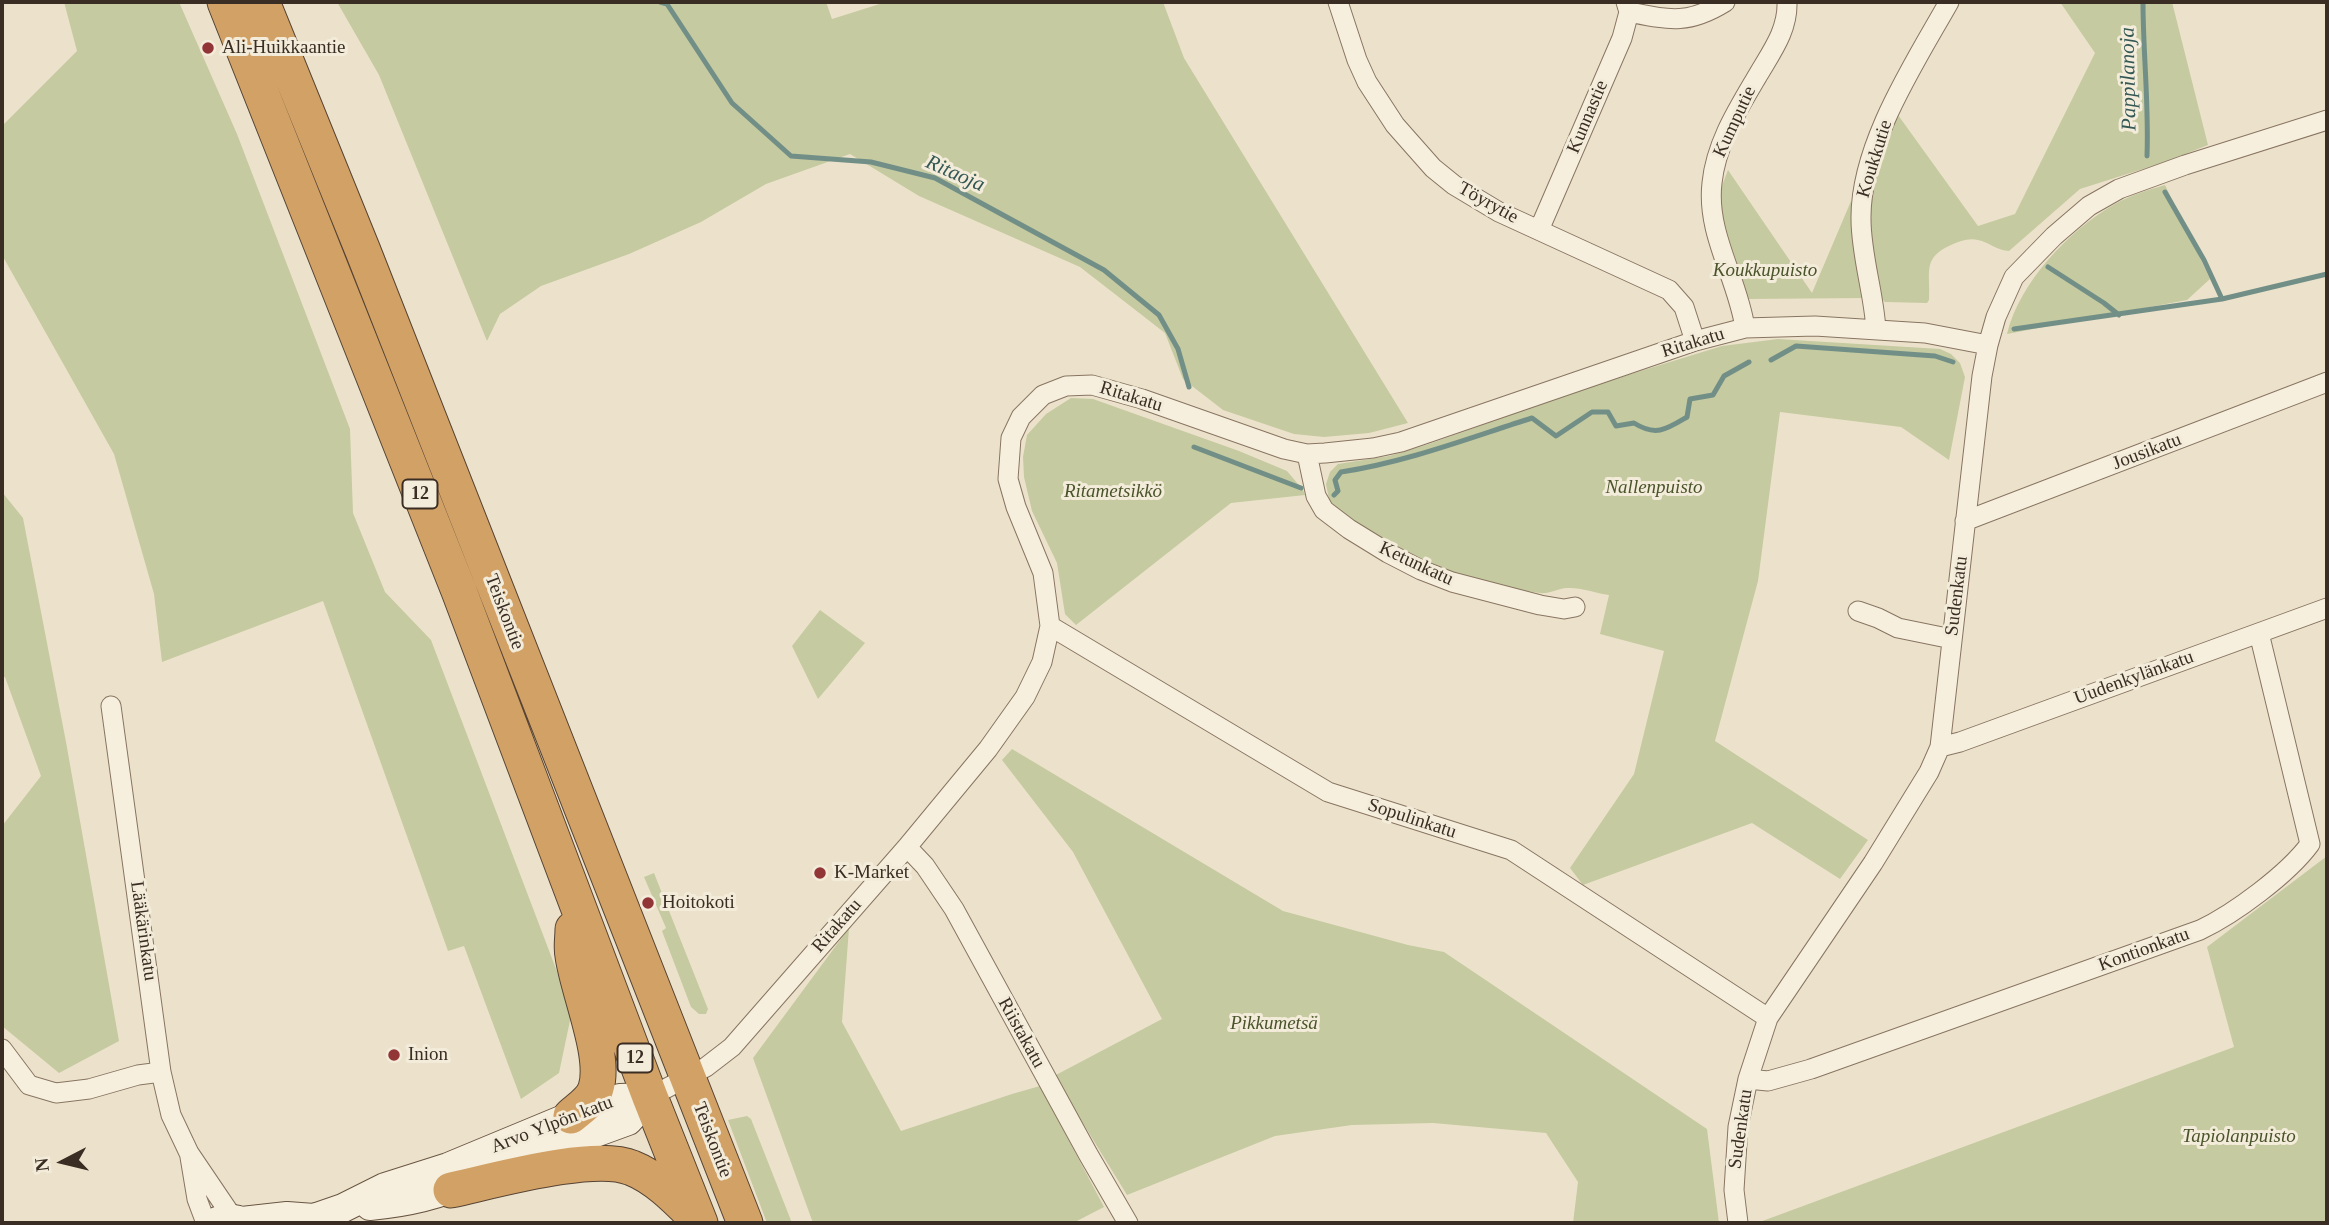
<!DOCTYPE html>
<html>
<head>
<meta charset="utf-8">
<style>
  body { margin:0 }
  #map { position:relative; width:2329px; height:1225px; overflow:hidden; background:#ece2cb; font-family:"Times New Roman",serif }
  canvas { display:block }
  .frame { position:absolute; inset:0; border:4px solid #3a2d23; pointer-events:none }
  .north { position:absolute; left:28px; top:1127px; width:70px; height:70px; -webkit-text-stroke:5px #f4ecda; paint-order:stroke; rotate:263deg; font-size:19px; font-weight:700; line-height:28px; text-align:center; color:#3a2d23 }
  .north::after { content:''; display:block; margin:auto; width:24px; height:32px; background:#3a2d23; clip-path:polygon(50% 0,100% 100%,50% 72%,0 100%) }
</style>
</head>
<body>
<div id="map">
<canvas width="2329" height="1225"></canvas>
<div class="frame"></div>
<div class="north">N</div>
</div>
<script>
const ctx = document.querySelector('canvas').getContext('2d');
ctx.lineJoin = 'round';
function fill(path, color) {
  ctx.fillStyle = color;
  ctx.fill(path, 'evenodd');
}
function stroke(path, color, width, dash) {
  ctx.strokeStyle = color;
  ctx.lineWidth = width;
  ctx.lineCap = dash ? 'butt' : 'round';
  ctx.setLineDash(dash || []);
  ctx.stroke(path);
}
function write(font, color, halo, rows, align = 'center') {
  ctx.font = font + ' "Times New Roman",serif';
  ctx.lineWidth = 6;
  ctx.setLineDash([]);
  ctx.textBaseline = 'middle';
  ctx.strokeStyle = halo;
  ctx.fillStyle = color;
  for (const [text, x, y, turn = 0] of rows) {
    ctx.save();
    ctx.translate(x, y);
    ctx.rotate((+turn || 0) * Math.PI / 180);
    ctx.textAlign = isNaN(turn) ? turn : align;
    if (halo) ctx.strokeText(text, 0, 0);
    ctx.fillText(text, 0, 0);
    ctx.restore();
  }
}
const green = new Path2D(`
  M64,2H179L237,134L350,429L353,513L385,592L431,640L572,1011L559,1073L521,1099L464,946L448,951L323,601L162,662L154,594L114,454L2,255V126L77,51Z
  M337,2H826L832,19L886,2H1163L1184,58L1408,423L1369,433L1324,437L1294,434L1223,410L1183,379L1165,333L1080,267L919,196L850,154L766,184L701,222L629,254L541,286L500,314L487,341L379,75Z
  M2060,2H2172L2208,145L2165,162L2080,189L2009,251C1998,251 1988,242 1978,240C1968,238 1960,241 1951,245C1921,258 1931,274 1929,300L1927,303L1885,302L1882,299C1875,267 1864,230 1870,197C1874,168 1886,141 1898,115L1978,226L2015,214L2095,53Z
  M1728,170L1812,293L1851,201L1853,231L1866,298L1748,299L1728,251L1717,199Z
  M2165,185L2210,279L2187,300L2007,334C2019,283 2070,229 2115,204C2131,195 2148,190 2165,185Z
  M1778,339L1940,349L1951,354L1960,363L1965,377L1949,460L1901,427L1780,412L1758,581L1715,741L1868,840L1840,879L1752,823L1583,885L1570,868L1634,774L1664,651L1600,634L1609,595C1595,593 1580,587 1566,588C1557,589 1549,594 1540,593C1458,582 1395,554 1330,504L1326,484L1330,472L1338,464L1389,456L1426,445L1595,385L1722,346Z
  M1071,398L1093,399L1239,451L1287,471L1303,490L1305,495L1231,503L1076,625L1065,614L1057,563L1032,511L1024,477L1023,457L1027,435L1046,414Z
  M2,492L23,518L66,742L119,1041L59,1073L2,1026V826L41,776L5,677H2Z
  M820,610L865,643L818,699L792,646Z
  M1012,749L1283,911L1408,945L1444,952L1707,1129L1719,1223H1573L1578,1182L1546,1133L1433,1123L1352,1125L1275,1136L1127,1195L1054,1076L1162,1019L1073,852L1002,760Z
  M2327,856V1223H1757L2234,1047L2207,947Z
  M654,873L708,1009L706,1014H699L691,1007L662,931L666,928L644,877Z
  M849,928L842,1022L901,1131L1012,1094L1040,1086L1104,1207L1073,1223H813L753,1058Z
  M747,1116L751,1119L792,1223H767L728,1120Z`);
const stream = new Path2D(`
  M660,2L667,4L732,103L791,156L871,162L935,178L1104,270L1159,315L1178,349L1189,387
  M2143,2C2143,53 2149,104 2147,156
  M2165,192L2204,260L2222,299
  M2048,267L2104,303L2119,315
  M2014,329L2222,299L2327,274
  M1771,360L1796,346L1935,356L1953,362
  M1194,447L1301,488
  M1334,495L1338,491L1335,480L1341,472C1407,462 1469,438 1532,418L1556,436L1592,412H1608L1616,426L1634,423C1656,437 1667,429 1687,417L1690,399L1713,395L1724,376L1749,362`);
const street = new Path2D(`
  M1338,2L1357,60L1367,82L1395,125L1433,168L1454,185L1499,212L1669,290L1684,307L1695,341
  M1629,12C1669,20 1688,25 1725,2
  M1539,230L1622,38L1629,12L1626,2
  M1745,328C1738,279 1706,234 1712,183C1716,143 1738,109 1758,75C1772,51 1788,30 1787,2
  M1876,330C1874,293 1861,256 1861,219C1860,146 1914,64 1949,2
  M1307,454L1316,496L1324,510L1349,529L1388,553L1421,570L1452,582L1540,605L1564,609L1575,607
  M1965,521L2327,382
  M1858,611L1878,618L1898,628L1952,639
  M1050,626L1328,792L1511,850L1768,1018
  M111,706L161,1072L171,1115L189,1153L233,1218
  M1940,747L1960,742L2327,608
  M907,847L925,866L954,909L1088,1154L1128,1223
  M2,1049L29,1085L56,1093L89,1089L138,1075L161,1072
  M1748,1079L1768,1081L1811,1069L2200,930C2234,914 2288,874 2310,844L2259,633
  M650,1097L706,1067L732,1047L907,847L988,749L1025,697L1042,662L1050,626L1043,573L1016,507L1008,479L1011,438L1021,417L1043,395L1066,386L1092,385L1142,399L1284,449L1307,454L1325,453L1373,448L1401,442L1695,341L1745,328L1815,326L1925,333L1988,345
  M190,1157L197,1199L206,1223
  M1738,1223L1734,1190L1738,1127L1748,1079L1768,1018L1873,863L1929,772L1940,747L1982,376L1988,345L1996,317L2014,277L2054,236L2089,206L2119,189L2185,165L2327,120`);
const secondary = new Path2D(`
  M510,1164L628,1121L650,1097
  M370,1206C404,1203 438,1196 469,1181
  M242,1221L287,1216L314,1218
  M213,1223C224,1217 234,1217 245,1223
  M307,1223L314,1218L343,1208L385,1187L448,1167L571,1116L620,1098L650,1097`);
const highway = new Path2D(`
  M225,2L459,591L650,1097L700,1223
  M262,2L363,251L745,1223
  M571,1116C580,1108 593,1100 596,1088C606,1055 578,992 573,956C571,948 573,938 573,929
  M451,1190C493,1181 594,1152 632,1168C655,1177 675,1197 692,1214`);
const markers = [
  [208,48,7,"#923537"],
  [820,873,7,"#923537"],
  [648,903,7,"#923537"],
  [394,1055,7,"#923537"]
];
const shields = [
  [420,494,35],
  [635,1058,35]
];
const shieldNames = [
  ["12",420,494],
  ["12",635,1058]
];
const poiNames = [
  ["Ali-Huikkaantie",222,48],
  ["K-Market",834,873],
  ["Hoitokoti",662,903],
  ["Inion",408,1055]
];
const streetNames = [
  ["Kunnastie",1588,117,-67],
  ["Kumputie",1735,122,-65],
  ["Koukkutie",1875,159,-73],
  ["Töyrytie",1488,203,29],
  ["Ritakatu",1693,343,-17],
  ["Ritakatu",1131,397,17],
  ["Jousikatu",2147,452,-21],
  ["Ketunkatu",1416,564,25],
  ["Sudenkatu",1957,596,-83],
  ["Teiskontie",504,612,69],
  ["Uudenkylänkatu",2134,678,-20],
  ["Sopulinkatu",1412,819,18],
  ["Ritakatu",837,926,-49],
  ["Lääkärinkatu",143,931,82],
  ["Kontionkatu",2144,950,-20],
  ["Riistakatu",1021,1033,61],
  ["Arvo Ylpön katu",552,1125,-21],
  ["Sudenkatu",1741,1129,-82],
  ["Teiskontie",712,1140,69]
];
const parkNames = [
  ["Koukkupuisto",1765,271],
  ["Nallenpuisto",1654,488],
  ["Ritametsikkö",1113,492],
  ["Pikkumetsä",1274,1024],
  ["Tapiolanpuisto",2239,1137]
];
const waterNames = [
  ["Pappilanoja",2129,79,-91],
  ["Ritaoja",955,174,24]
];
fill(green, '#c5caa0');
stroke(stream, '#728f87', 5);
stroke(street, '#887561', 21);
stroke(secondary, '#6a5643', 30);
stroke(highway, '#564334', 37);
stroke(street, '#f7efde', 19);
stroke(secondary, '#f7efde', 28);
stroke(highway, '#d2a165', 35);
for (const [x, y, r, color] of markers) {
  const dot = new Path2D();
  dot.arc(x, y, r, 0, 2 * Math.PI);
  ctx.fillStyle = color;
  ctx.fill(dot);
  stroke(dot, '#f4ecda', 2.5);
}
for (const [x, y, w] of shields) {
  const box = new Path2D();
  box.roundRect(x - w / 2, y - 14.5, w, 29, 5);
  ctx.fillStyle = '#f4ecda';
  ctx.fill(box);
  stroke(box, '#3a2d23', 2);
}
write('bold 18px', '#3a2d23', null, shieldNames);
write('19px', '#3a2d23', '#f4ecda', poiNames, 'left');
write('19px', '#3a2d23', '#f4ecda', streetNames);
write('italic 19px', '#4a542b', '#f4ecda', parkNames);
write('italic 21px', '#335855', '#f4ecda', waterNames);
</script>
</body>
</html>
